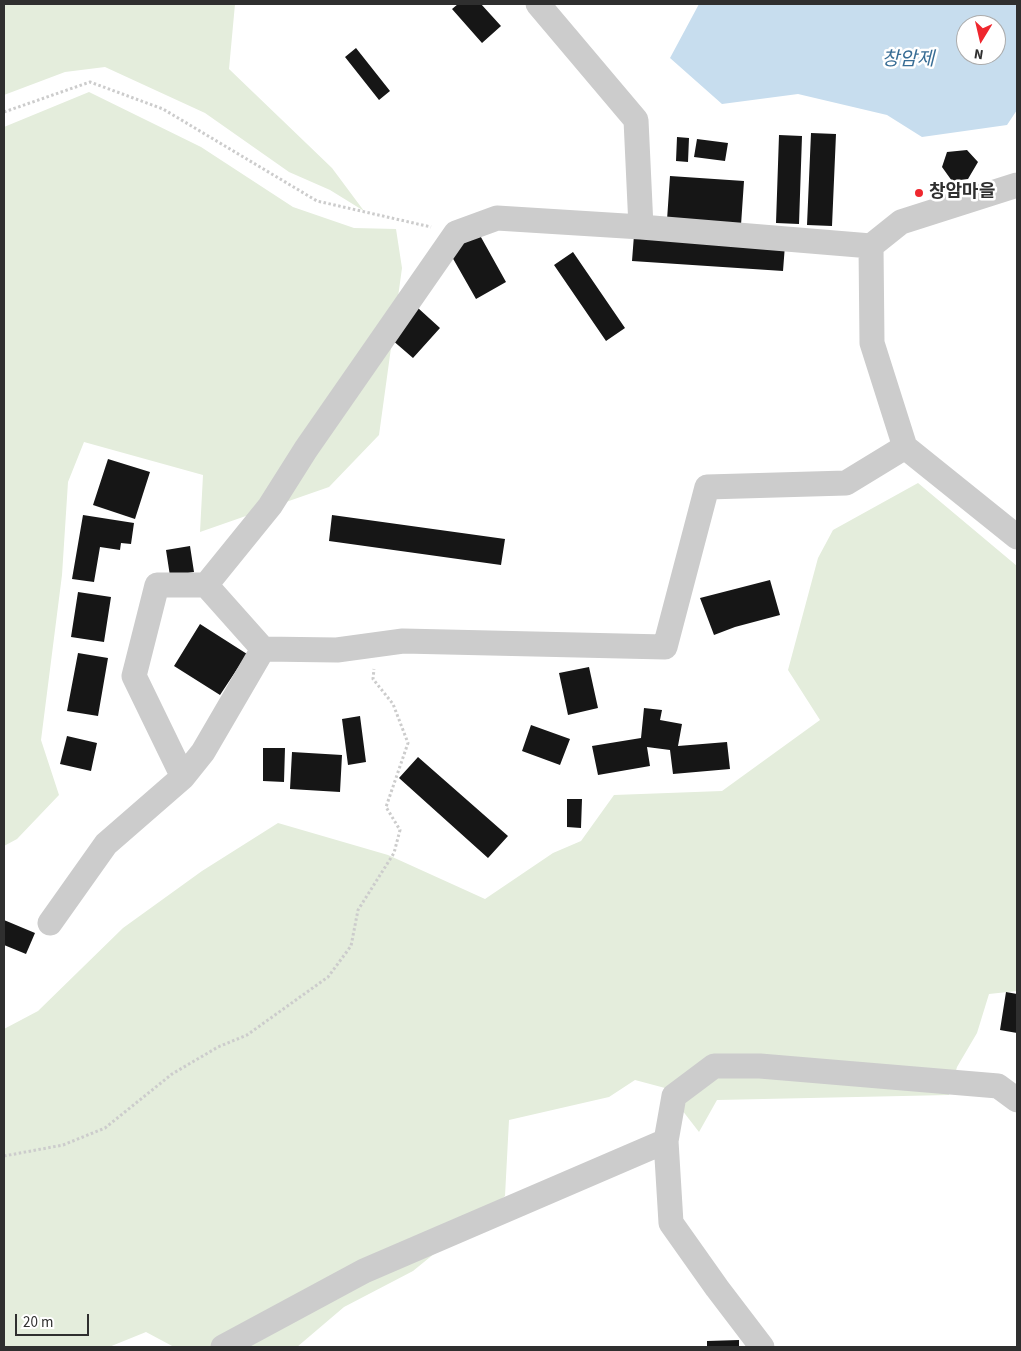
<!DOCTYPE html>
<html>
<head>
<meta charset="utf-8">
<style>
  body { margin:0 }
  #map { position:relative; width:1021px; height:1351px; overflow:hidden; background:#fff; font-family:"Source Sans 3",sans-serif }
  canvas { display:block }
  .frame { position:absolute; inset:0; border:5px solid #2f2f2f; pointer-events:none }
  .north { position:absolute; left:956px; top:15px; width:50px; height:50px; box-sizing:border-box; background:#fff; border:1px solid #acacac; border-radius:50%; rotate:189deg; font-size:14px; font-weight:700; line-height:20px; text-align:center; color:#2f2f2f }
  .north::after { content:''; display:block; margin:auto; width:18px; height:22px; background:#ef272e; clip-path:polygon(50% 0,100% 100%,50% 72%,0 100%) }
  .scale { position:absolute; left:15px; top:1314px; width:74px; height:22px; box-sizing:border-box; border:2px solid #2f2f2f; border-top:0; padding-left:6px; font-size:15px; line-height:18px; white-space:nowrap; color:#2f2f2f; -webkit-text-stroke:4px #fff; paint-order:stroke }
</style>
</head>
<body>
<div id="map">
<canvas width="1021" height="1351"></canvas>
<div class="frame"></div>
<div class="north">N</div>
<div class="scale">20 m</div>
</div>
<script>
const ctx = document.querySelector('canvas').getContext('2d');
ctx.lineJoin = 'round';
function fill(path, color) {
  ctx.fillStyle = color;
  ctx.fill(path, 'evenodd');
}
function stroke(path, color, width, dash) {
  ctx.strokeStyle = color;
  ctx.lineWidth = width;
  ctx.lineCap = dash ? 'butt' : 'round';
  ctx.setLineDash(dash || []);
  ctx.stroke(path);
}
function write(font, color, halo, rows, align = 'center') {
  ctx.font = font + ' "Source Sans 3","Noto Sans KR",sans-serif';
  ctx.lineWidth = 5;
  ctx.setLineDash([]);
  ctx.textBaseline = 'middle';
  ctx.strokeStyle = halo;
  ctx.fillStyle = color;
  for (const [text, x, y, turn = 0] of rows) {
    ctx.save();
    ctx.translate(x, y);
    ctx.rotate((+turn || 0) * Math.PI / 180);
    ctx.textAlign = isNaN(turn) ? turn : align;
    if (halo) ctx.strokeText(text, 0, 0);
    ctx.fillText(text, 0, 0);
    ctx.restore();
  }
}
const green = new Path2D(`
  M4,4H235L229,69L332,168L364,211L330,190L289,172L205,113L105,67L65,72L4,95Z
  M89,92L201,147L293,207L354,228L396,229L402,268L379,435L329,487L200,532L203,475L84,442L68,482L62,575L41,740L59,795L17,839L4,846V127Z
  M918,483L1017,566V991L989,994L977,1033L957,1067L949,1095L717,1100L699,1132L665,1088L635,1080L609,1097L509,1120L505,1196L413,1271L344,1307L297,1347H174L146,1332L109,1347H4V1029L38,1011L123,928L202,871L278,823L388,855L485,899L553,853L581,841L614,795L722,791L820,720L788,670L818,558L833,530Z`);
const water = new Path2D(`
  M699,4H1017V110L1007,125L922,137L887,115L798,94L722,104L670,58ZM966,25H996V55H966Z`);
const building = new Path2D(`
  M458,4H481L501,26L482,43L452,9Z
  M356,48L390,91L379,100L345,57Z
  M811,133L836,134L832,226L807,225Z
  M779,135L802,136L799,224L776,223Z
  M677,137L689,138L688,162L676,161Z
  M697,139L728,143L725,161L694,157Z
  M967,150L978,162L968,179L952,181L942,167L947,152Z
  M670,176L744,181L741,225L667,220Z
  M477,230L506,282L476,299L447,248Z
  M634,235L785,245L783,271L632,261Z
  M573,252L625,328L606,341L554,265Z
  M418,308L440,328L413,358L391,339Z
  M108,459L150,472L135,519L93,505Z
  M83,515L134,523L131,544L121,543L120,550L100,547L94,582L72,579Z
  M332,515L505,539L501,565L329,541Z
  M190,546L194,572L170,576L166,550Z
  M770,580L780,615L735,627L714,635L700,598Z
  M78,592L111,597L104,642L71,637Z
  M200,624L247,654L220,695L174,666Z
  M78,653L108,658L98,716L67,711Z
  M589,667L598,708L568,715L559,673Z
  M644,708L662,710L660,720L682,724L678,746L727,742L730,769L673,774L670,750L647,747L650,766L598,775L592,746L641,738Z
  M360,716L366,762L348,765L342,719Z
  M531,725L570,739L560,765L522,751Z
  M67,736L97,743L91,771L60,764Z
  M263,748H285L284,782L263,781Z
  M292,752L342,755L340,792L290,789Z
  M418,757L508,836L488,858L399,778Z
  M567,799H582L581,828L567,827Z
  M4,920L35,933L26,954L4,945Z
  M1006,992L1017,994V1033L1000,1030Z
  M739,1340V1347H707V1341Z`);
const path = new Path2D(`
  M4,112L90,82L163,109L317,201L431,227
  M4,1156L63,1145L105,1128L172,1074L218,1047L247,1035L328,977L351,946L358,910L394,853L400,830L386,807L408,743L393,704L373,679L374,669`);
const minor = new Path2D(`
  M538,4L636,120L641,227
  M871,246L872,343L905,447L1017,537
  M263,649L206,585L270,506L306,449L456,233L497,218L641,227L871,246L901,222L1017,185
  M183,777L134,676L157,585H206
  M50,923L106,844L183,777L203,752L263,649L337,650L403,641L665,647L707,487L846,483L905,447
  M223,1347L364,1271L666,1141
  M762,1347L717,1288L671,1223L666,1141L674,1096L714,1066H760L998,1086L1017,1100`);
const markers = [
  [919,193,5,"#ef272e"]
];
const poiNames = [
  ["창암마을",929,193]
];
const waterNames = [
  ["창암제",908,61]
];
fill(green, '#e4eddc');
fill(water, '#c7ddee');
fill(building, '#161616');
stroke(path, '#ccc', 3, [2.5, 2.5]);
stroke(minor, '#ccc', 25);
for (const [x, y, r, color] of markers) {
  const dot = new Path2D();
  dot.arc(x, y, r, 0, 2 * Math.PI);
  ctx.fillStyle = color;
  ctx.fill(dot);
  stroke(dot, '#fff', 2);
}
write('bold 18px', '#2f2f2f', '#fff', poiNames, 'left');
write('italic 19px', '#386d95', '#fff', waterNames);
</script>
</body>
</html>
